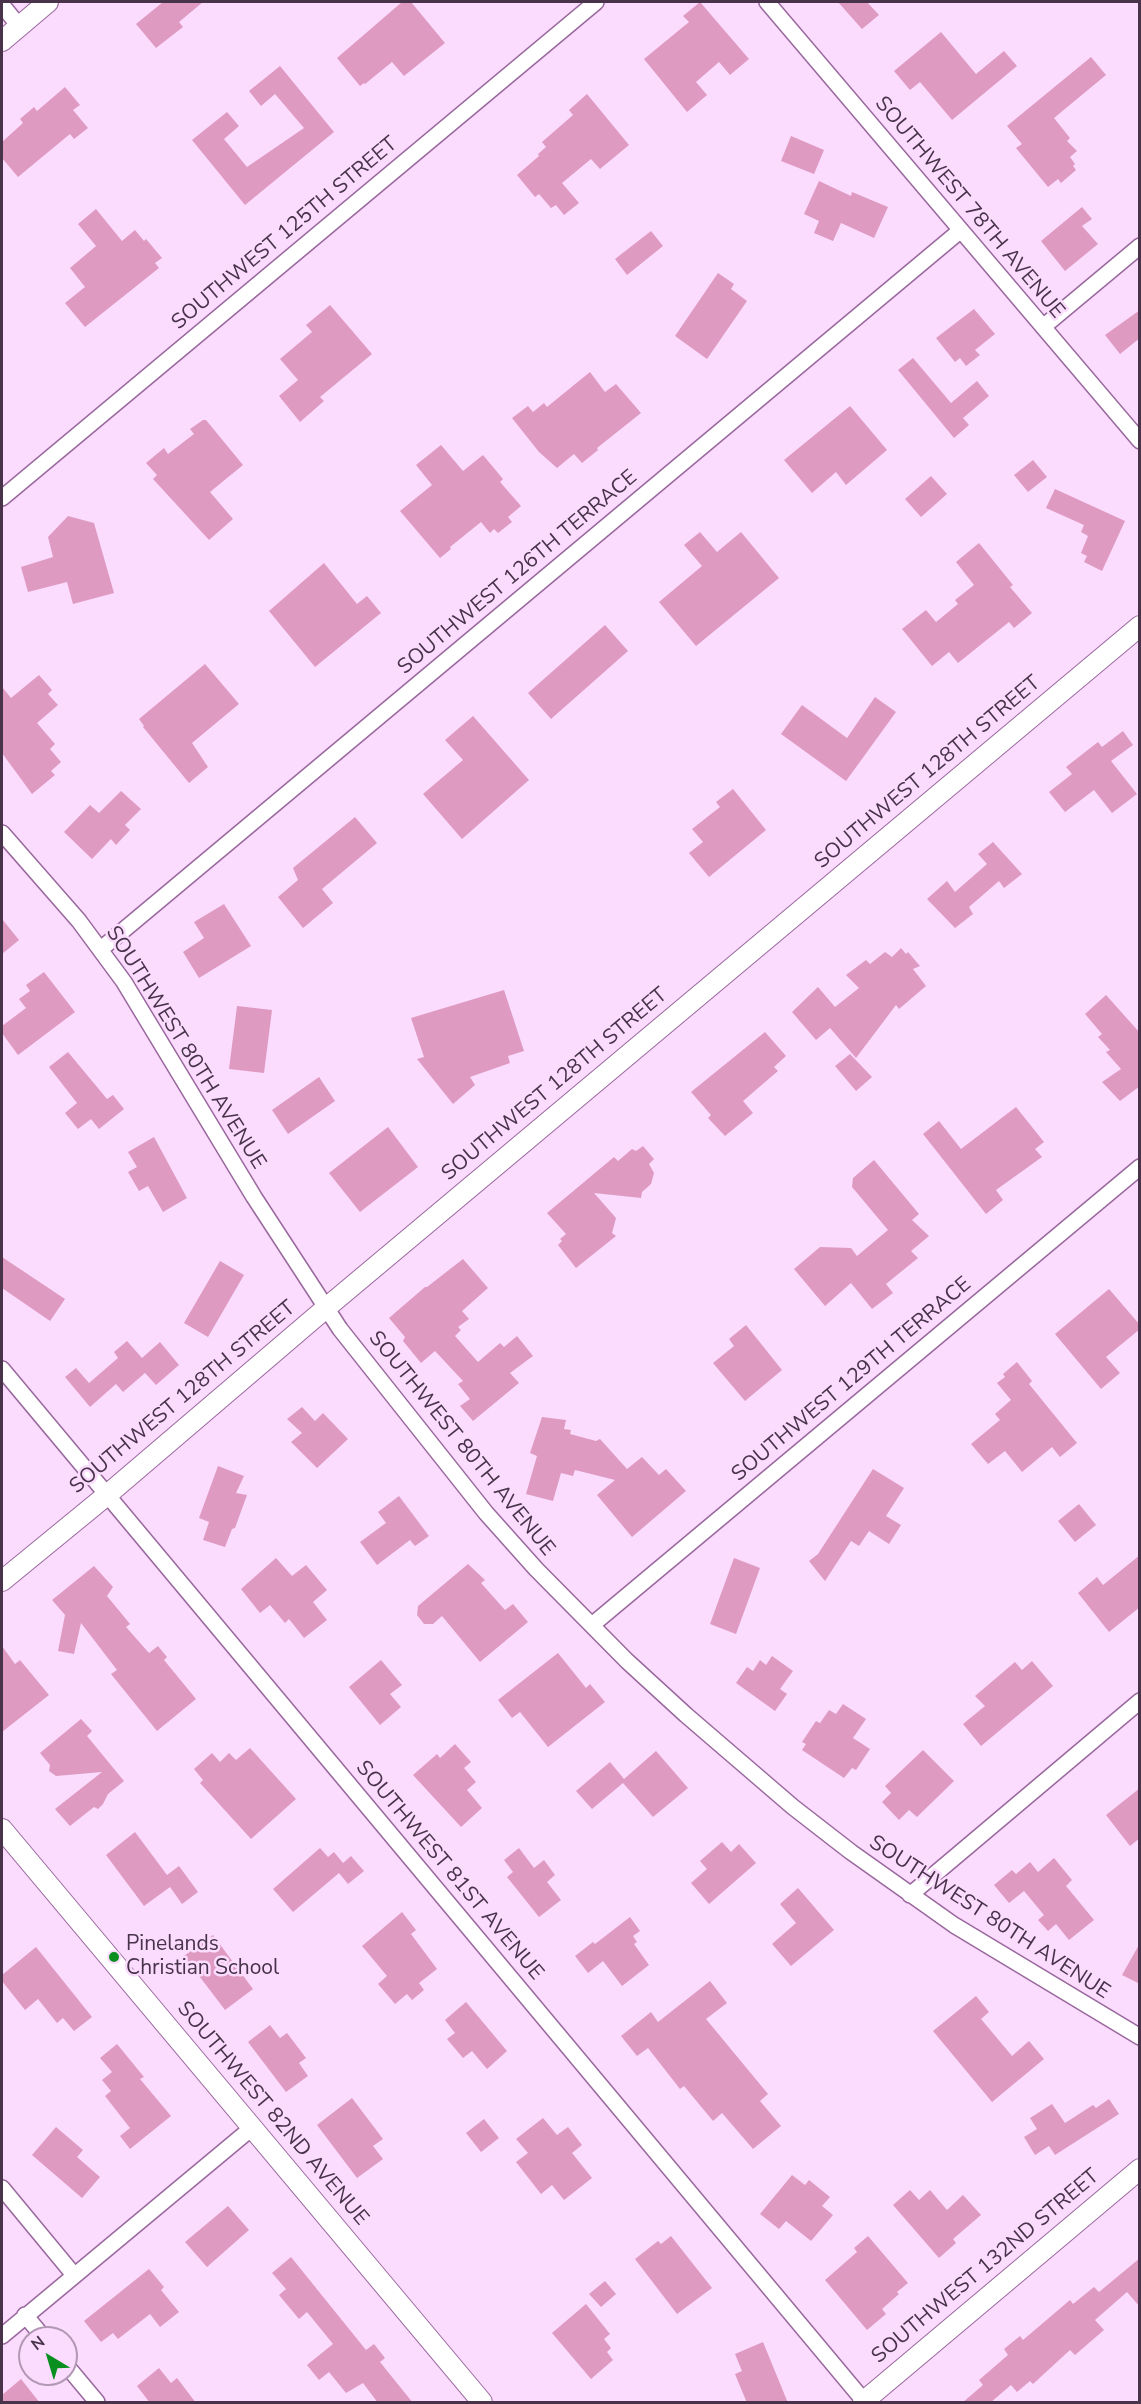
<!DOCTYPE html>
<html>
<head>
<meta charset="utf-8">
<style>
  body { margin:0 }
  #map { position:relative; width:1141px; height:2404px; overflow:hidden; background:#fbdbfe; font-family:"Nunito Sans",sans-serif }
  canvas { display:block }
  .frame { position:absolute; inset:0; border:3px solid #48334a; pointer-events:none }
  .north { position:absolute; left:18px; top:2326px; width:60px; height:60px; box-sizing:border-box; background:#fbdbfe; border:2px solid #b398b6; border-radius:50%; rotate:322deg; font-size:16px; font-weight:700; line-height:24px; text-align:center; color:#48334a }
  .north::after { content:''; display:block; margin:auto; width:21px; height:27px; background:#088f1f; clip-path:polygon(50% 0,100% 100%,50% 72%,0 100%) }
</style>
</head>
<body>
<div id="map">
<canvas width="1141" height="2404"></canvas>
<div class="frame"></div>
<div class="north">N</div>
</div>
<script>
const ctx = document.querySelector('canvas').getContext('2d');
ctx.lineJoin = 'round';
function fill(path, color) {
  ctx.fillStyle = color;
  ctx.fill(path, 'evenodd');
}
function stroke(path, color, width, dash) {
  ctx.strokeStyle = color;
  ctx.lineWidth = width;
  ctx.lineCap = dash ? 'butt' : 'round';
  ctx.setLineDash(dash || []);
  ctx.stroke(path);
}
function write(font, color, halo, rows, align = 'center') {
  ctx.font = font + ' "Nunito Sans",sans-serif';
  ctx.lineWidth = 5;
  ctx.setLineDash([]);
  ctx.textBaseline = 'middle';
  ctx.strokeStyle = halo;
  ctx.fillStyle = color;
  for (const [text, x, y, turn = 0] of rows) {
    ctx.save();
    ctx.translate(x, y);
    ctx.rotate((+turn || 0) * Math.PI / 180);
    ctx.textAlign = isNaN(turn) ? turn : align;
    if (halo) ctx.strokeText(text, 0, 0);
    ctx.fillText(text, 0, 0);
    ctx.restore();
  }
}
const building = new Path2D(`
  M163,2H203L179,22L183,27L156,48L136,24Z
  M402,2H411L445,43L404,76L392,62L365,84L364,83L360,86L337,58Z
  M700,2L749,59L730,75L719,62L696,82L707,95L687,112L644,59L689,22L683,16Z
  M838,2H867L879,15L862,29Z
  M941,32L976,74L1004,51L1017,66L952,120L920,82L910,90L894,71Z
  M1091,57L1106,75L1054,118L1070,138L1067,141L1077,151L1070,157L1075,164L1073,166L1076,170L1061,183L1058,179L1048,187L1016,148L1022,144L1007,126Z
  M280,66L334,132L245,205L192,140L227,112L239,126L224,139L247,167L304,128L275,94L261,106L249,91Z
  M65,87L80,105L73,110L88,128L74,139L70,134L18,177L2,158V142L23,123L20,119L34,107L37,111Z
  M587,94L629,145L600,169L591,159L562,183L579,203L564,215L556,205L551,208L539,194L535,197L517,175L539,156L538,154L546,147L542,142L573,115L569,110Z
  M791,136L824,150L814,174L781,161Z
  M819,181L851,196L852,192L888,207L874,238L841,223L833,241L814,233L819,221L804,214Z
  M1082,207L1092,219L1082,226L1098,244L1065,271L1041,241Z
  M96,209L122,241L135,230L144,241L146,239L162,258L155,263L159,268L85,327L65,303L85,287L70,268L96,246L78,224Z
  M651,231L663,246L627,275L615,259Z
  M718,273L734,284L731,289L747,301L707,359L675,336Z
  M330,305L372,354L320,397L324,401L300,422L279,396L298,380L280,359L312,332L306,325Z
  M974,309L995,334L975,350L980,355L966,366L960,358L955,362L936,338Z
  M1140,310V338L1120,354L1105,335Z
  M913,358L951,403L977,381L989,396L963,418L969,425L954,438L898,370Z
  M590,372L605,392L616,384L641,413L597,448L598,450L582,463L574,454L557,468L539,452L512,418L528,406L533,412L544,403L547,407Z
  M850,406L887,450L846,485L836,472L812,493L784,460Z
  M203,420H206L243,465L210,492L233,519L209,540L153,479L157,475L146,463L164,448L168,454L194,434L190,429Z
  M441,445L463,471L483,455L503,479L500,482L521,506L508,517L512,522L498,533L494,529L490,533L481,522L450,547L451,549L440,558L400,511L432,485L416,465Z
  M1033,460L1047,477L1028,492L1014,475Z
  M931,476L947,494L921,517L905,499Z
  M1055,489L1125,521L1102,571L1084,562L1087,556L1081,553L1088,536L1081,532L1084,525L1046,508Z
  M68,516L94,523L114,593L73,604L67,582L28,592L21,567L53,557L48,537Z
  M700,532L717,552L741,532L779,578L696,646L659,602L702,566L684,545Z
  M979,543L1013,585L1010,587L1032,613L1014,628L1009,622L958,663L949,652L932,666L902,629L926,610L936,622L958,604L955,600L974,585L956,562Z
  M324,563L357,604L367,596L381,613L315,667L269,611Z
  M605,625L628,651L551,719L528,693Z
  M205,664L239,704L192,743L208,767L189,783L143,727L144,726L139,719Z
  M39,675L52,690L48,694L58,705L37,723L55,744L50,749L61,762L51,771L55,775L32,794L2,753V687L11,698Z
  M875,697L896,712L846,781L781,734L802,705L847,738Z
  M473,716L529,780L462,839L423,794L463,760L445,740Z
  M1123,731L1133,745L1111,761L1137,794L1112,813L1094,790L1065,812L1049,792L1072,774L1066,767L1098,742L1102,747Z
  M733,789L766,830L709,877L689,853L703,842L692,829L720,807L716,802Z
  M121,791L141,809L125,825L130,830L116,845L111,839L92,859L64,832L90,805L99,813Z
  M355,817L377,843L322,889L333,903L303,928L278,897L298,880L293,868Z
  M993,842L1022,874L1004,888L999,881L969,907L973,914L955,928L927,899L947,881L955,892L987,864L978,854Z
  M224,904L251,946L199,978L183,952L204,938L194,922Z
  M2,919L19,940L2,954Z
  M901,948L906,954L908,952L920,966L913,969L926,986L899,1009L896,1005L856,1058L830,1028L816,1040L792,1012L818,987L835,1007L859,988L846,975L866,960L870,964L885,952L892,957Z
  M44,972L75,1012L18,1055L2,1033V1026L26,1008L19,999L30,991L26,985Z
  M504,990L524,1051L508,1056L510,1063L470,1077L475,1085L453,1104L417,1059L424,1057L411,1018Z
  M1106,995L1140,1033V1086L1120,1101L1102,1082L1121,1069L1106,1052L1110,1050L1098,1037L1102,1034L1085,1014Z
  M237,1006L272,1010L264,1073L229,1069Z
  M765,1032L786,1056L774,1067L778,1071L743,1101L753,1113L725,1136L708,1118L711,1115L691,1092Z
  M68,1052L107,1099L113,1095L124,1109L99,1129L91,1119L78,1129L65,1113L77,1103L49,1067Z
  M850,1054L872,1077L856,1091L835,1066Z
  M319,1077L335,1101L288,1134L272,1110Z
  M1016,1107L1044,1142L1035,1149L1042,1157L996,1190L1003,1200L986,1214L923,1134L939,1121L961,1149Z
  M388,1127L418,1167L360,1212L329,1173Z
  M154,1137L187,1198L163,1212L148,1186L139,1191L128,1172L137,1167L128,1152Z
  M643,1146L654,1159L649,1164L654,1173L651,1184L642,1192L641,1198L594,1193L616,1218L612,1233L616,1236L576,1268L558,1245L562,1241L560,1239L566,1234L547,1213L614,1157L618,1161L632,1149L636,1151Z
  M874,1160L919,1214L912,1220L929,1236L911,1251L918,1258L886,1284L893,1293L872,1309L851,1283L825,1306L794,1269L820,1247L851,1248L857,1256L888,1230L852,1187L853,1178Z
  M2,1257L65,1299L50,1321L2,1288Z
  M463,1259L488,1288L462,1311L469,1319L458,1327L461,1330L455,1336L478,1362L500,1343L504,1347L517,1336L533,1356L510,1373L519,1383L473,1421L460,1406L470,1399L458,1384L463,1381L435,1351L421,1363L403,1341L405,1337L389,1318L425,1287H427Z
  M220,1261L244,1275L208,1337L184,1323Z
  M1109,1289L1140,1325V1329L1106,1357L1120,1373L1101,1389L1055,1334Z
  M746,1325L782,1370L745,1401L713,1363L734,1346L729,1339Z
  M127,1341L142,1358L160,1342L179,1365L156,1385L145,1373L123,1392L116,1384L90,1407L65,1377L76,1368L89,1383L118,1358L114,1352Z
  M1017,1362L1032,1381L1029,1384L1077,1443L1060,1457L1052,1447L1022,1472L1005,1451L988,1464L971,1444L1000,1420L995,1414L1011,1400L997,1383L1005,1377L1003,1374Z
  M302,1407L315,1421L323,1413L348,1439L317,1468L291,1442L302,1433L287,1419Z
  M542,1417L566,1420L564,1429L571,1430L570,1434L596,1441L600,1439L627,1469L642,1457L659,1475L666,1469L686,1491L632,1537L597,1495L615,1480L575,1470L573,1476L561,1473L553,1501L526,1494L537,1456L530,1453Z
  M218,1466L244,1476L236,1493L247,1495L235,1528L232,1529L225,1547L203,1540L209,1522L199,1518Z
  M873,1469L904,1488L886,1516L901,1525L889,1544L869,1531L859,1546L851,1541L825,1581L809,1561L818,1554Z
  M399,1496L429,1536L415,1546L410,1540L377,1565L360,1542L386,1523L378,1512Z
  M1079,1504L1096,1525L1075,1542L1058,1521Z
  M1140,1555V1607L1109,1632L1078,1593L1097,1577L1103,1585Z
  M276,1558L292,1576L306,1565L327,1590L313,1602L327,1620L304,1638L289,1619L285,1623L270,1605L260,1613L241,1589Z
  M734,1558L760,1568L736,1634L710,1624Z
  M468,1564L485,1580L481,1583L505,1610L513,1604L528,1622L480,1662L442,1616L433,1624H424L417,1615L418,1606Z
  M94,1566L113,1587L107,1596L130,1624L126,1627L149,1653L158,1646L167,1657L164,1660L196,1699L157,1731L111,1674L117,1670L81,1623L74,1654L58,1651L65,1615L52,1600Z
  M2,1646L15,1664L20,1660L49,1695L2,1732Z
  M558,1653L586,1688L590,1684L605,1702L548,1747L520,1712L512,1718L498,1700Z
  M772,1656L793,1671L780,1689L787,1694L775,1711L736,1683L747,1667L753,1671L760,1660L766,1665Z
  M381,1660L402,1685L390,1694L401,1707L380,1725L349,1687Z
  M1032,1661L1053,1686L981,1746L963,1724L985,1706L975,1696L1015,1662L1022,1670Z
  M843,1704L866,1719L853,1738L870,1749L856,1770L852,1768L844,1778L802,1750L806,1744L802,1742L816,1721L820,1723L829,1710L836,1714Z
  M81,1719L92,1731L87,1736L124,1781L108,1794L103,1804L98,1809L94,1807L70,1826L55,1809L102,1772L56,1776L49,1771L50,1765L40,1753Z
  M455,1744L471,1762L464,1768L476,1782L467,1790L482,1808L461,1827L413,1775L437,1754L440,1758Z
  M250,1748L296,1799L251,1839L200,1783L203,1780L194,1769L212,1753L220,1762L229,1753L236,1760Z
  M923,1750L954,1781L917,1817L909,1810L899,1820L882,1802L891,1793L885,1786Z
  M656,1751L688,1788L653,1817L623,1783L592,1809L576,1791L610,1762L624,1779Z
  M1140,1788V1838L1130,1846L1106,1815Z
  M135,1832L167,1875L179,1866L198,1892L182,1904L170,1887L144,1906L106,1855Z
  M722,1842L731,1852L739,1844L756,1863L709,1904L691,1883L707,1869L700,1861Z
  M320,1848L328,1857L334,1852L343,1863L351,1856L364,1871L348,1884L339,1873L293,1912L273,1889Z
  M519,1848L534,1868L544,1860L555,1875L547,1882L561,1900L539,1917L507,1877L513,1872L504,1860Z
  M1054,1858L1072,1880L1066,1886L1094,1920L1069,1940L1056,1924L1048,1931L1038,1920L1044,1915L1024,1891L1009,1903L994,1885L1012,1870L1016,1874L1030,1862L1038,1872Z
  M798,1888L834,1930L791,1966L772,1944L796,1923L780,1904Z
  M402,1912L416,1930L411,1934L437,1969L419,1983L424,1990L412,2000L407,1994L395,2004L378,1984L387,1976L362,1946Z
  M630,1917L640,1931L633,1936L637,1942L634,1944L649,1965L622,1986L603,1961L588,1973L575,1956L593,1942L595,1944Z
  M213,1935L253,1989L225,2010L184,1956Z
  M1140,1943V1984L1122,1975Z
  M36,1947L92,2017L74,2031L63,2018L57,2023L38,1999L25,2010L2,1981V1975Z
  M710,1981L727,2003L706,2019L768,2094L760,2101L781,2126L753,2149L722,2113L713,2121L684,2086L680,2089L648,2048L637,2056L621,2036L651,2012L658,2022Z
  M976,1996L989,2012L981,2019L1012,2056L1029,2041L1044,2059L992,2102L933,2031Z
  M466,2002L507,2051L487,2069L472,2051L463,2058L447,2039L455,2033L445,2020Z
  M270,2025L280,2038L287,2033L306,2058L299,2063L308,2076L286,2092L248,2042Z
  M117,2044L144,2077L140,2079L171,2116L130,2149L120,2136L130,2128L105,2096L111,2091L102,2080L112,2072L100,2058Z
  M352,2098L383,2139L373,2146L383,2159L357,2178L317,2125Z
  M1109,2099L1119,2114L1055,2155L1049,2146L1035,2155L1024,2137L1037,2129L1030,2118L1052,2104L1065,2123L1093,2105L1096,2108Z
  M543,2118L557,2135L568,2127L582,2145L572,2153L592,2178L564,2200L552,2185L541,2194L516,2162L528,2153L516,2139Z
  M484,2119L499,2138L481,2152L466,2133Z
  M56,2127L83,2150L77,2157L100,2177L82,2198L32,2155Z
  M792,2175L805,2185L809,2180L830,2197L822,2206L833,2215L811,2241L786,2221L779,2229L760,2214Z
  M910,2190L919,2200L930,2190L947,2210L963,2195L981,2215L953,2239L956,2243L939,2258L893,2205Z
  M228,2206L249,2230L207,2267L185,2242Z
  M671,2236L712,2288L677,2314L635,2259L658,2241L661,2244Z
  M868,2236L908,2283L897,2292L899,2294L882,2309L886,2314L867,2330L825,2280L857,2252L854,2248Z
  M291,2257L366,2350L374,2344L385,2358L380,2362L413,2403H378L363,2383L346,2393L329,2372L319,2380L307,2365L333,2344L307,2312L299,2319L279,2295L286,2289L272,2273Z
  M1140,2258V2307L1127,2292L1095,2320L1104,2330L1075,2355L1070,2350L1033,2384L1030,2381L1017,2392L1011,2385L990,2403H962L983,2385L979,2380L1008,2355L1004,2349L1020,2336L1023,2340L1070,2300L1073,2304L1094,2287L1099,2292Z
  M149,2269L164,2287L161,2290L179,2312L160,2327L150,2314L118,2339L113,2333L101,2342L84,2321Z
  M605,2281L616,2294L601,2307L589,2294Z
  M586,2304L610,2334L604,2339L611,2348L607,2352L613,2360L591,2379L552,2333Z
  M763,2342L788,2403H747L735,2374L742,2371L735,2354Z
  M159,2368L171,2383L177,2378L196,2403H150L137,2386Z
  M21,2379L40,2403H2V2395Z`);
const minor = new Path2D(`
  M767,2L1140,441
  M2,5L19,26
  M1043,327L1140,246
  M2,498L596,2
  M2,833L79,921L124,982L254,1197L340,1329L486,1513L536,1569L627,1661L686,1715L793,1807L851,1852L954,1925L1140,2037
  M101,949L961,230
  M2,1369L864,2401
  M592,1625L1140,1167
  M910,1895L1140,1701
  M2,2188L74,2275
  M25,2315L44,2338
  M2,2336L253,2127
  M66,2365L97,2402`);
const tertiary = new Path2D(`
  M2,41L48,2
  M2,1581L107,1495L326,1308L1140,626
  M2,1829L482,2402
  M863,2402L1140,2169`);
const markers = [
  [114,1957,6,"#088f1f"]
];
const streetNames = [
  ["SOUTHWEST 78TH AVENUE",969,208,50],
  ["SOUTHWEST 125TH STREET",285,234,-40],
  ["SOUTHWEST 126TH TERRACE",518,573,-40],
  ["SOUTHWEST 128TH STREET",928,773,-40],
  ["SOUTHWEST 80TH AVENUE",185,1048,58],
  ["SOUTHWEST 128TH STREET",555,1085,-40],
  ["SOUTHWEST 129TH TERRACE",852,1380,-40],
  ["SOUTHWEST 128TH STREET",183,1398,-40],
  ["SOUTHWEST 80TH AVENUE",461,1444,51],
  ["SOUTHWEST 81ST AVENUE",449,1871,50],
  ["SOUTHWEST 80TH AVENUE",989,1918,33],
  ["SOUTHWEST 82ND AVENUE",272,2114,50],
  ["SOUTHWEST 132ND STREET",986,2267,-40]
];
const poiNames = [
  ["Pinelands",126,1945],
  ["Christian School",126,1969]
];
fill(building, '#df9ac2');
stroke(minor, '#99689d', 18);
stroke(tertiary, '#99689d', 22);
stroke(minor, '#fff', 15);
stroke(tertiary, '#fff', 20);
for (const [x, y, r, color] of markers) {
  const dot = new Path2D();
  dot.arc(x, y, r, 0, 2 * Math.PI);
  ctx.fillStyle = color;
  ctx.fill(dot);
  stroke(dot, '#fbdbfe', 2);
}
write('21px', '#48334a', '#fbdbfe', streetNames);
write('21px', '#48334a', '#fbdbfe', poiNames, 'left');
</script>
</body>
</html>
